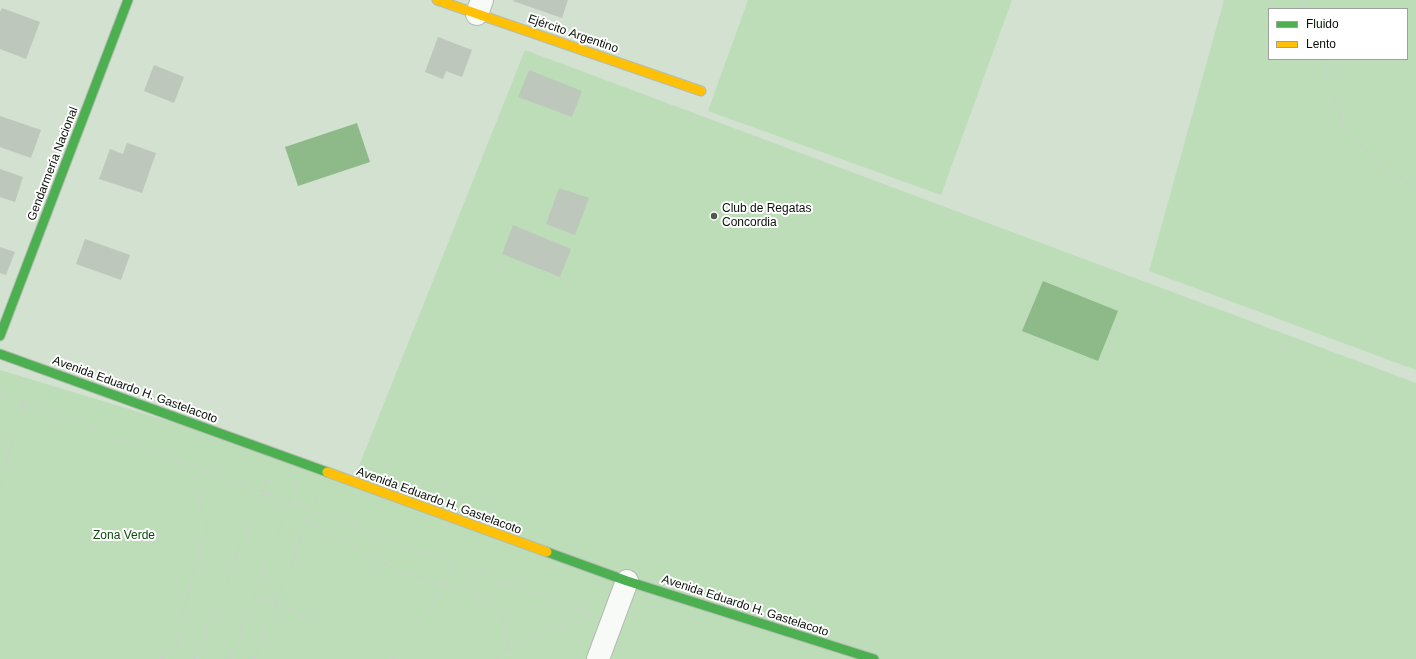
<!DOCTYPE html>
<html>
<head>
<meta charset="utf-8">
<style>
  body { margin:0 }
  #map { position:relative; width:1416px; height:659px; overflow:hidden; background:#d2e1d0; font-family:Helvetica,sans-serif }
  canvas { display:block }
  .legend { position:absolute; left:1268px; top:8px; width:140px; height:52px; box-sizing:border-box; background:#fff; border:1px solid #9da09c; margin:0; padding:5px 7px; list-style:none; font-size:12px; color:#091108 }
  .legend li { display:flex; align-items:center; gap:8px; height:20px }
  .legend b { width:20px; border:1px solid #9da09c }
</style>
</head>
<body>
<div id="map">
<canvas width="1416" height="659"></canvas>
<ul class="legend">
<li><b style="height:5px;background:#4caf50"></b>Fluido</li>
<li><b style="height:5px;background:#ffc107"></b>Lento</li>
</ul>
</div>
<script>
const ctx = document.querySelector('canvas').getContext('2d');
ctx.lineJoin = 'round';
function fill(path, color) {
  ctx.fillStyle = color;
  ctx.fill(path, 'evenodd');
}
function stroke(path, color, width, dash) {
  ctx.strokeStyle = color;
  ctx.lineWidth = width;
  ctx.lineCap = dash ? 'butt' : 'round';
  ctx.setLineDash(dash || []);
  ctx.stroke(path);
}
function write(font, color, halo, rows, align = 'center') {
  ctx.font = font + ' Helvetica,sans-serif';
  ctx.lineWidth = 4;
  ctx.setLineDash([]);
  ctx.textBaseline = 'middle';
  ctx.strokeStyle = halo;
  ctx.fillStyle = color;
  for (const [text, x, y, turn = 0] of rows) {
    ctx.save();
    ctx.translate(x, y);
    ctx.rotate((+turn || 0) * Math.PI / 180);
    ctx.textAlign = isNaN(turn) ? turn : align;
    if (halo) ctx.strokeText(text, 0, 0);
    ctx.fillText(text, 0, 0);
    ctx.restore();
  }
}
const green = new Path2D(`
  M748,0H1012L941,195L708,111Z
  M1224,0H1416V370L1149,271ZM1269,9H1407V59H1269Z
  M525,50L1416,383V659H0V370L377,484L355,476Z`);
const water = new Path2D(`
  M357,123L370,162L298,186L285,147Z
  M1043,281L1118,311L1098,361L1022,331Z`);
const building = new Path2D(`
  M514,0H568L562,18L513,1Z
  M2,8L40,22L26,59L0,49V12Z
  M438,37L472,50L462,77L446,71L443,79L425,72Z
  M154,65L184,77L174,103L144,91Z
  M529,70L582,91L572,117L518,97Z
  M0,116L41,130L31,158L0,147Z
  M127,143L156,153L142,193L99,179L110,149L123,154Z
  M0,169L23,177L15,202L0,197Z
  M559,188L589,198L575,235L546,224Z
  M513,225L571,249L560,277L502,254Z
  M85,239L130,255L121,280L76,264Z
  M0,247L15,252L6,275L0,273Z`);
const path = new Path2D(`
  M1303,0L1306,9
  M1322,59L1345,130L1376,159L1416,191
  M0,394L593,615
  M0,486L23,403
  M307,521L396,570L471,592L487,600L502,616L506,633L508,649
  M255,594L311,617
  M584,611L591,591
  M160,659L178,648L176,638L207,528L197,490L182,462
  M195,659L270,474
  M230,659L297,484
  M254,659L319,492
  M394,659L417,625L429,612L441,584L456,564
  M497,659C523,635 558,626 591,615`);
const street = new Path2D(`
  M477,14L482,0
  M598,659L627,581`);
const fast = new Path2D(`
  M0,336L128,0
  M0,354L327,472
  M547,552L627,581L874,659`);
const slow = new Path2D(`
  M437,0L701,91
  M327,472L547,552`);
const markers = [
  [714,216,4,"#4f5a4e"]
];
const streetNames = [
  ["Ejército Argentino",573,34,19],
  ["Gendarmería Nacional",53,164,-69],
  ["Avenida Eduardo H. Gastelacoto",135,390,20],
  ["Avenida Eduardo H. Gastelacoto",439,501,20],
  ["Avenida Eduardo H. Gastelacoto",745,606,18]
];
const poiNames = [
  ["Club de Regatas",722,209],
  ["Concordia",722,223]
];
const parkNames = [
  ["Zona Verde",124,536]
];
fill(green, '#bdddb9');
fill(water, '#8dba88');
fill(building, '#bdc7bb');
stroke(street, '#b2bdb0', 24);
stroke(fast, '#b2bdb0', 11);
stroke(slow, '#b2bdb0', 11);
stroke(path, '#caceca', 2.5, [1, 3]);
stroke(street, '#f8faf8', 22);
stroke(fast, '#4caf50', 9);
stroke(slow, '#ffc107', 9);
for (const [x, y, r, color] of markers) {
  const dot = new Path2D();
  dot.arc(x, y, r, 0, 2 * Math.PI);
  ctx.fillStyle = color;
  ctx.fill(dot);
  stroke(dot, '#fff', 1.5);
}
write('12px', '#091108', '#fff', streetNames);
write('12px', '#091108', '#fff', poiNames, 'left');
write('12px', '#0d4b09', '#fff', parkNames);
</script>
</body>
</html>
